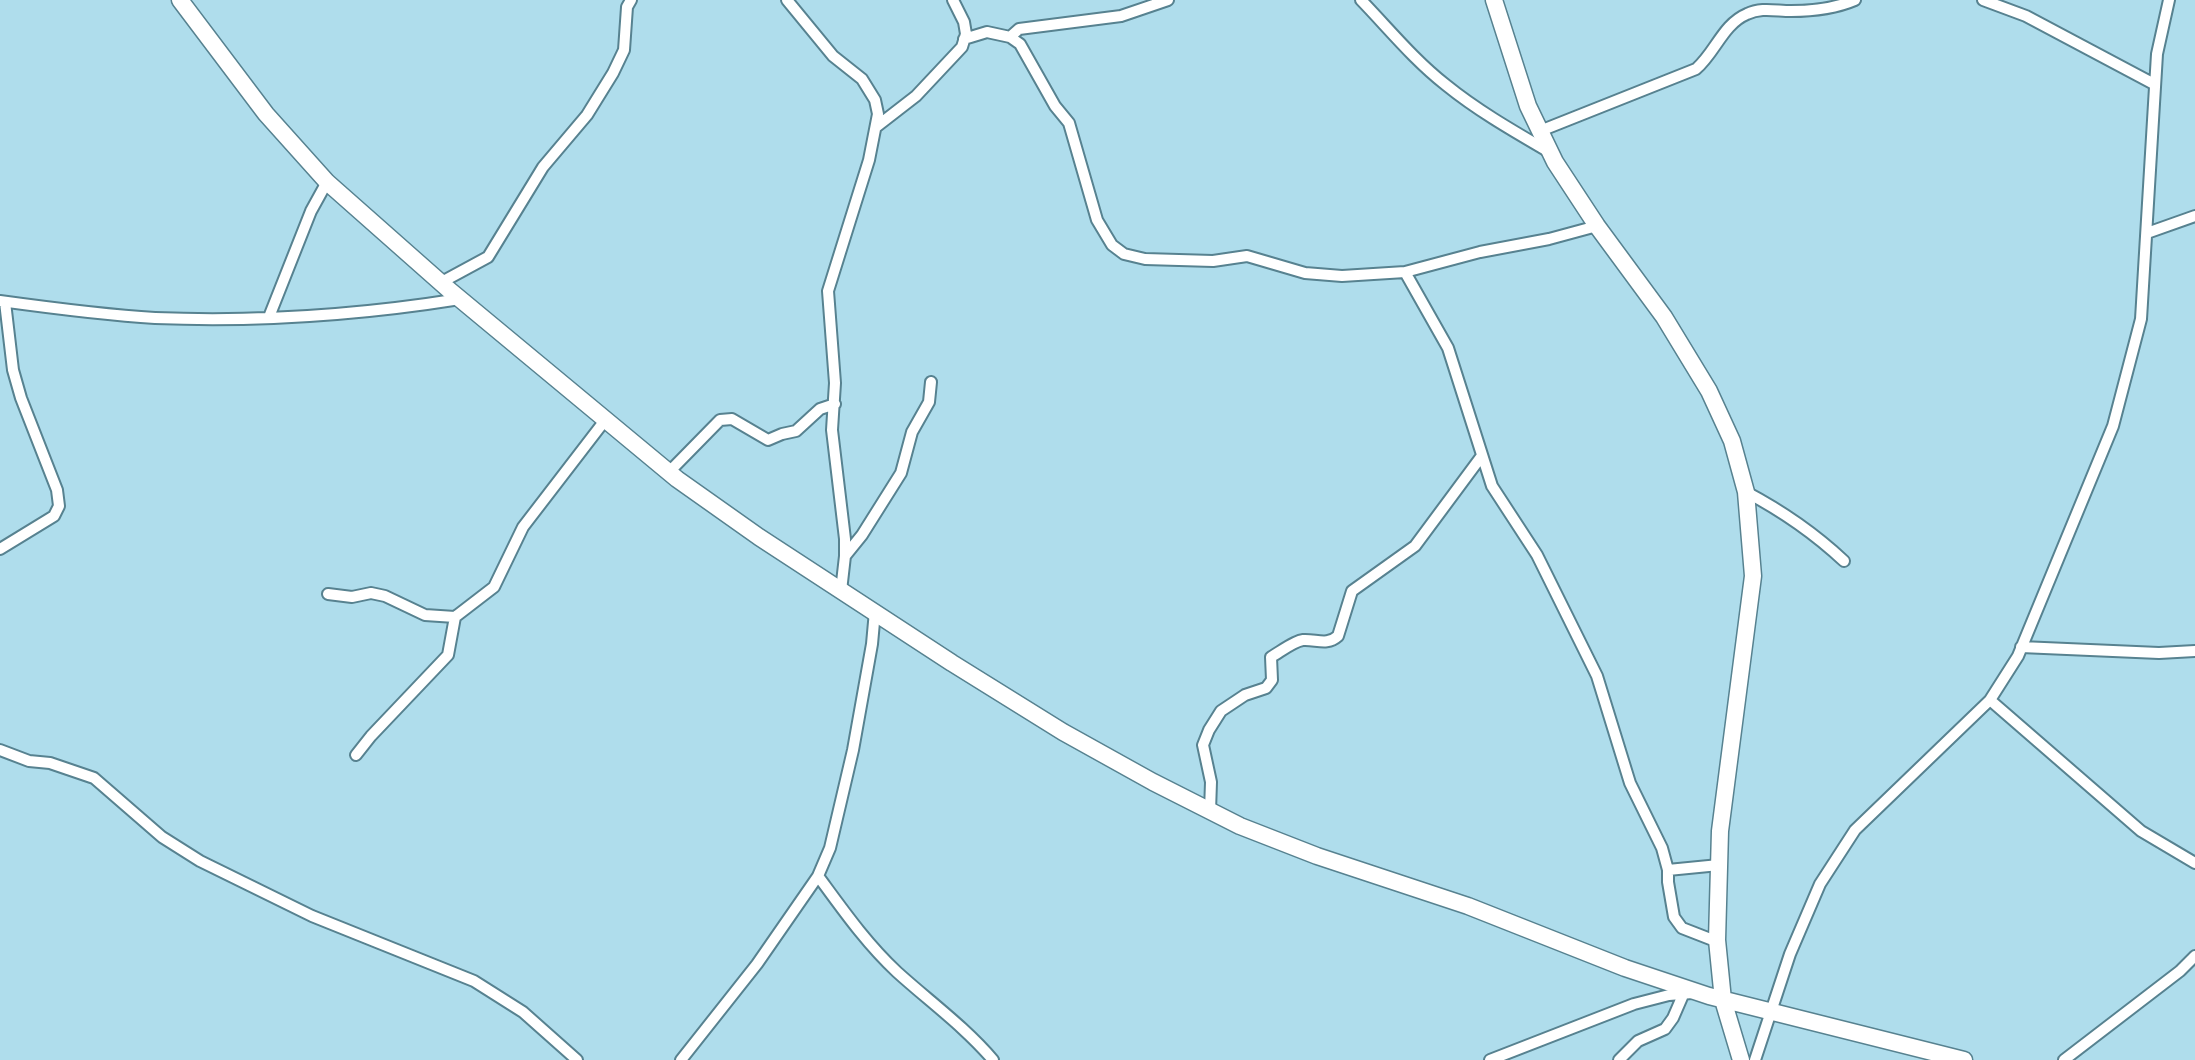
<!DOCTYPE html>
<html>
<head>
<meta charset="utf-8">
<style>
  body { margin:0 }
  canvas { display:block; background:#afddec }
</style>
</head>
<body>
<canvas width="2195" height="1060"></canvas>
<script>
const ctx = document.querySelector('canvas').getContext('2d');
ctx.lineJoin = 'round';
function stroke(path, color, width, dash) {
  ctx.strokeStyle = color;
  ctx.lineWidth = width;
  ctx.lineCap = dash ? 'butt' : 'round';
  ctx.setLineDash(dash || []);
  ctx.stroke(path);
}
const street = new Path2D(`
  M787,0L833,56L862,79L875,100L878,114L869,160L828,291L835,383L832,430L845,539V556L841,591
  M1361,0C1389,29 1414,60 1446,85C1478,111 1515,132 1551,153
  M1983,0L2026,16L2154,84
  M1010,37L1019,29L1121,16L1168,0
  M964,39L987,32L1010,37L1020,44L1055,106L1069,123L1097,220L1112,245L1124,254L1145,259L1213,261L1247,256L1305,273L1342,276L1405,272L1480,252L1549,239L1597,226
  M876,127L916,96L962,47L966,34L964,22L953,0
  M1540,131L1696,69C1715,53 1723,24 1747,14C1761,7 1776,11 1791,11C1813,11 1834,9 1855,0
  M2147,233L2195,216
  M1405,272L1448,348L1492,486L1537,555L1597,676L1630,783L1662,848L1668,870V882L1674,917L1682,928L1718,942
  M440,283L488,257L543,167L587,115L613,73L624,50L627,7L631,0
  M0,301C51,308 103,315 155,318C256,322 360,315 460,299
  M269,317L311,211L327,182
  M669,472L720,420L732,419L768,440L782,434L796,431L820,409L835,404
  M1746,492C1784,512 1813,532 1844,561
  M0,549L54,516L59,506L57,490L21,398L13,370L5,302
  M845,556L862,535L901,473L912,432L929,402L931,382
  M328,594L352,597L371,593L385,596L425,615L455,617L494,587L523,527L606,419
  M2021,647L2159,653L2195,651
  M1990,700L2141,831L2195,863
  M0,750L29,761L50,763L94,778L162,837L200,861L312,916L474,981L523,1012L577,1060
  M356,755L371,736L448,655L455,617
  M1210,811L1211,782L1203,745L1209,730L1221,711L1245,695L1266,688L1272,680L1271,657C1280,652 1294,641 1303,640C1316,639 1327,646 1338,636L1352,591L1415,546L1481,457
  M1668,870L1719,865
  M818,876C843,910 866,943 897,972C929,1001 965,1027 993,1060
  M681,1060L757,964L818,876L830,848L853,750L872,644L875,611
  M1490,1060L1634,1004L1669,995L1692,993
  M1619,1060L1638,1041L1665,1029L1673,1018L1683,995
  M1755,1060L1790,954L1820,884L1855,830L1990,700L2018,656L2113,426L2141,319L2157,54L2169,0
  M2064,1060L2180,971L2195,956`);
const secondary = new Path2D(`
  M180,0L266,114L327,182L448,289L677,479L759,537L952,663L1063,732L1153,782L1240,826L1317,856L1468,906L1625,968L1709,996L1964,1060
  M1494,0L1528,106L1555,162L1597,226L1664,317L1709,391L1732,441L1746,492L1753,576L1720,831L1717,940L1723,1000L1741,1060`);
stroke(street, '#578290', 14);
stroke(secondary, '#578290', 19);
stroke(street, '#fff', 10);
stroke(secondary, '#fff', 16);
</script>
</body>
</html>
